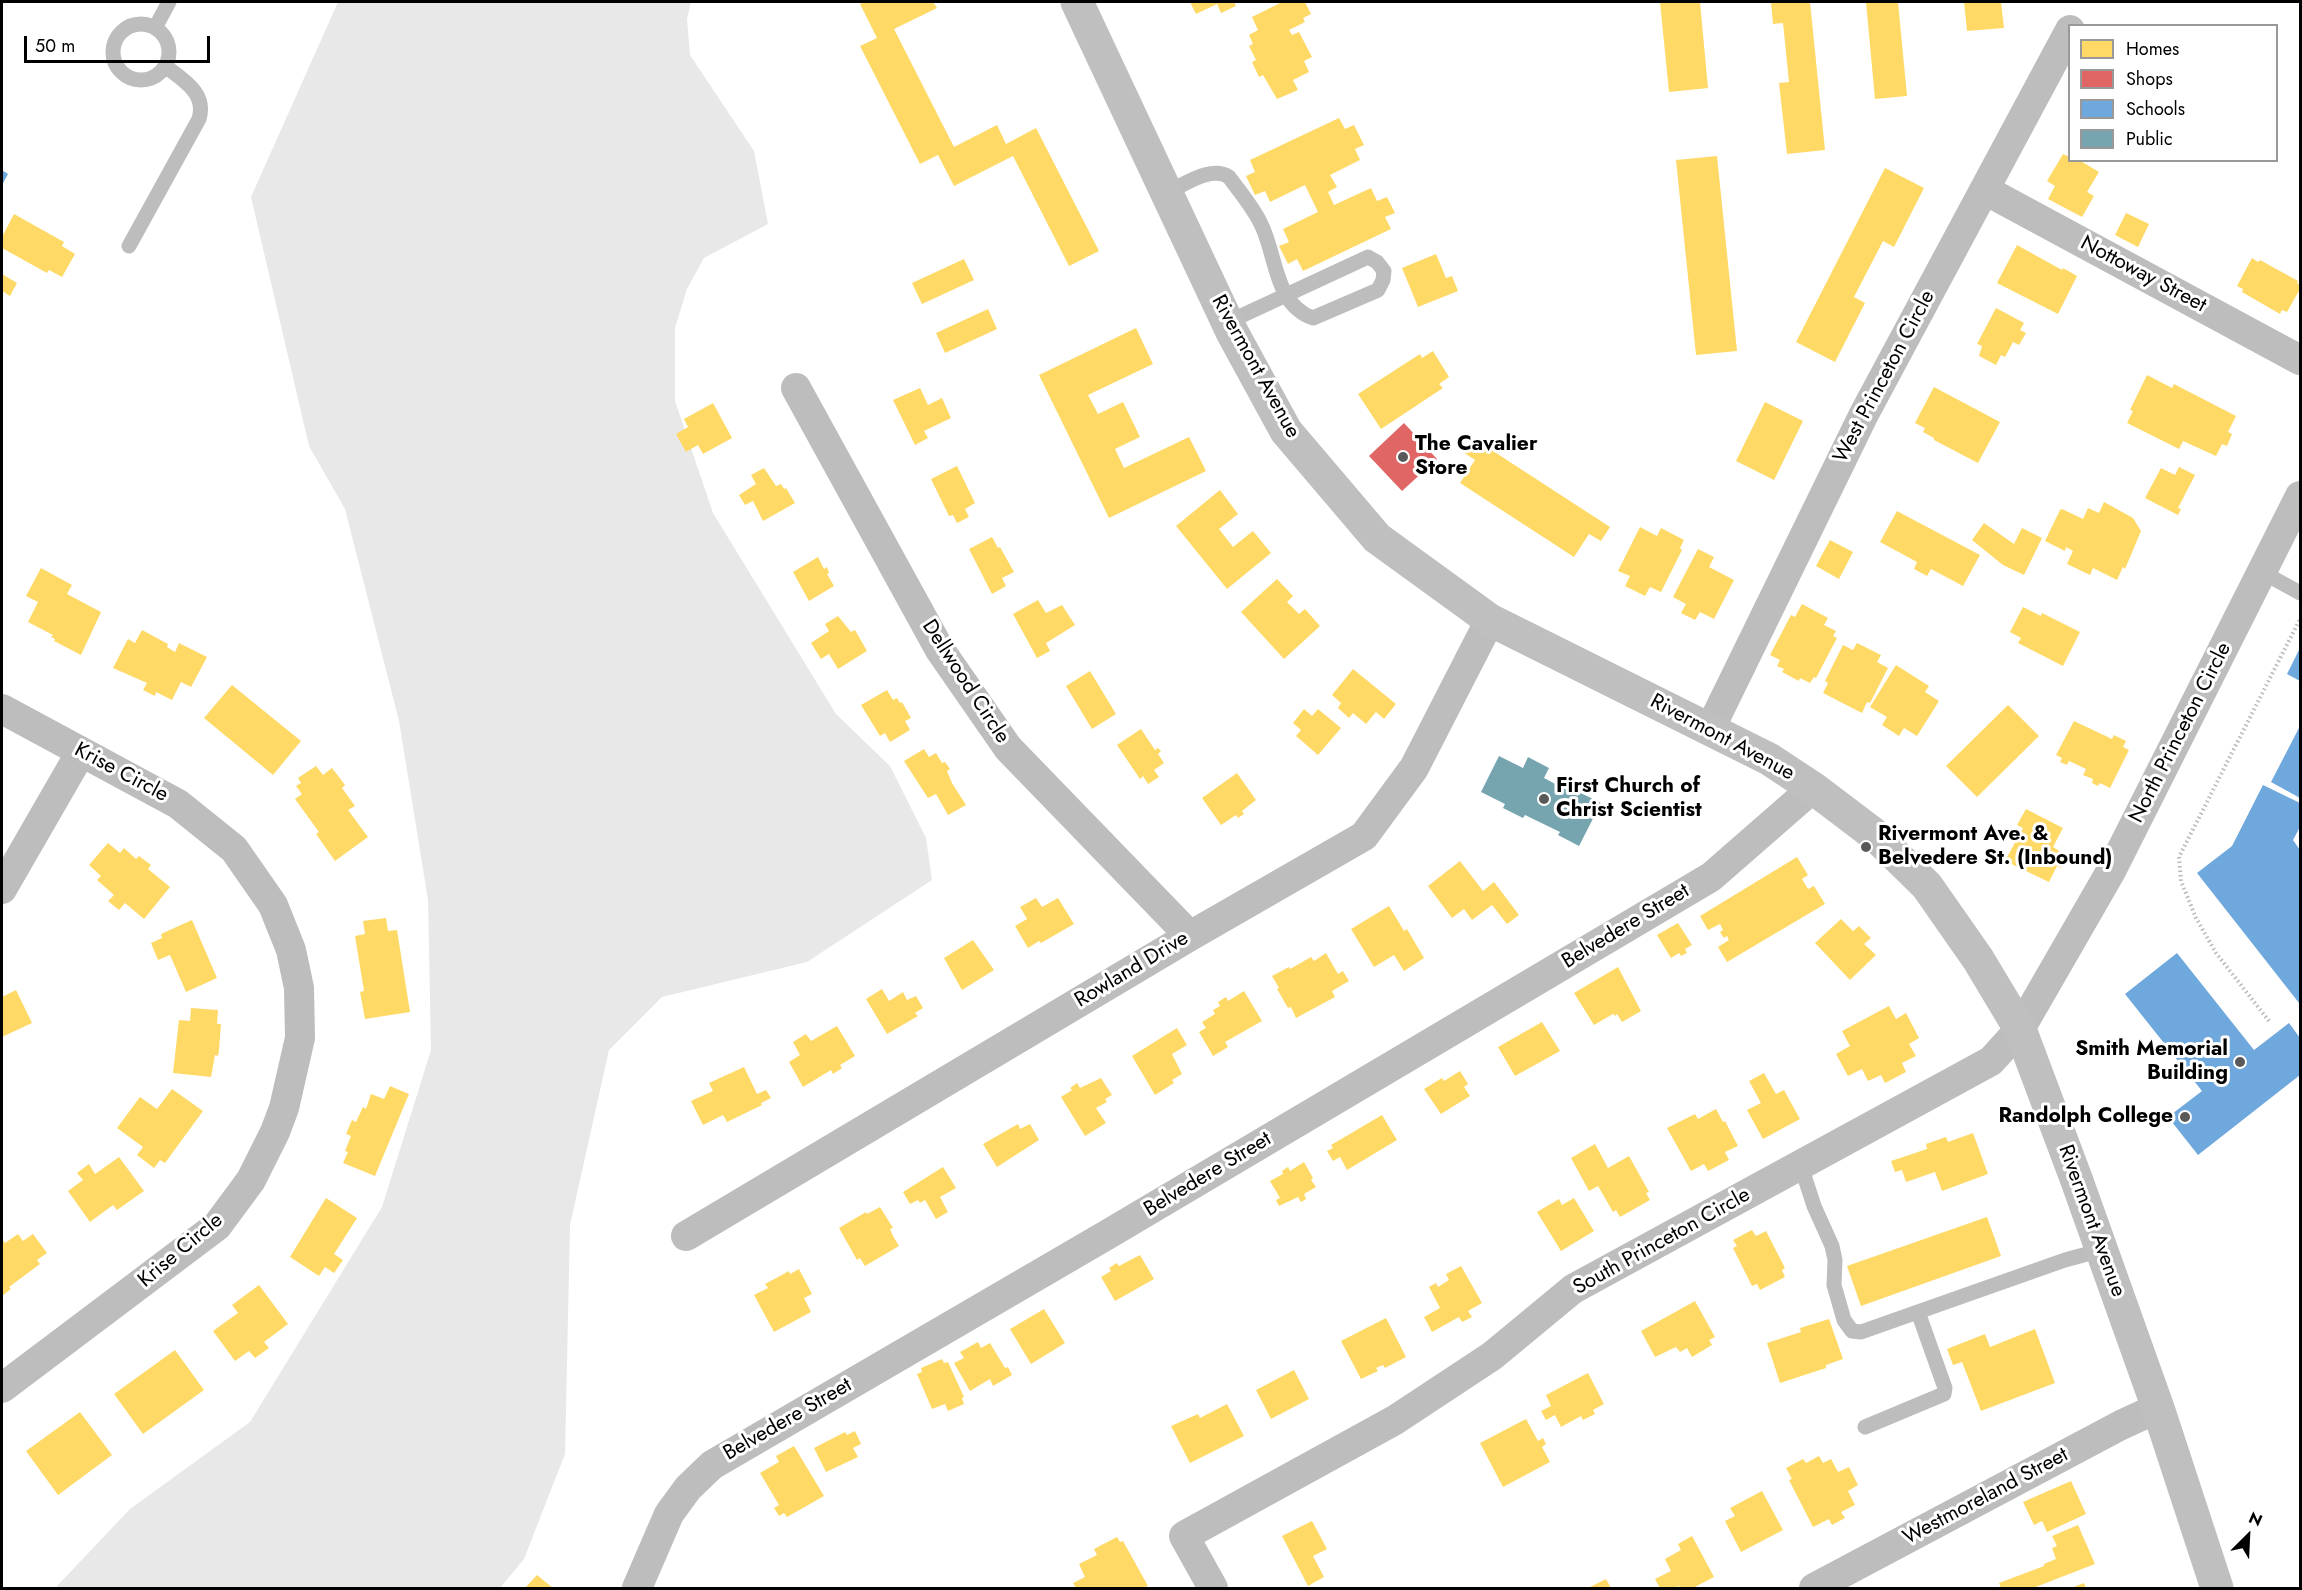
<!DOCTYPE html>
<html>
<head>
<meta charset="utf-8">
<style>
  body { margin:0 }
  #map { position:relative; width:2302px; height:1590px; overflow:hidden; background:#fff; font-family:Jost,sans-serif }
  canvas { display:block }
  .frame { position:absolute; inset:0; border:3px solid #000; pointer-events:none }
  .legend { position:absolute; left:2068px; top:24px; width:210px; height:138px; box-sizing:border-box; background:#fff; border:2px solid #999; margin:0; padding:8px 10px; list-style:none; font-size:18px; color:#000 }
  .legend li { display:flex; align-items:center; gap:12px; height:30px }
  .legend b { width:30px; border:2px solid #999 }
  .north { position:absolute; left:2218px; top:1506px; width:60px; height:60px; -webkit-text-stroke:4px #fff; paint-order:stroke; rotate:24deg; font-size:16px; font-weight:700; line-height:24px; text-align:center; color:#000 }
  .north::after { content:''; display:block; margin:auto; width:21px; height:27px; background:#000; clip-path:polygon(50% 0,100% 100%,50% 72%,0 100%) }
  .scale { position:absolute; left:24px; top:36px; width:186px; height:27px; box-sizing:border-box; border:3px solid #000; border-top:0; padding-left:8px; font-size:18px; line-height:21px; white-space:nowrap; color:#000; -webkit-text-stroke:4px #fff; paint-order:stroke }
</style>
</head>
<body>
<div id="map">
<canvas width="2302" height="1590"></canvas>
<div class="frame"></div>
<ul class="legend">
<li><b style="height:16px;background:#ffd966"></b>Homes</li>
<li><b style="height:16px;background:#e06666"></b>Shops</li>
<li><b style="height:16px;background:#6fa8dc"></b>Schools</li>
<li><b style="height:16px;background:#76a5af"></b>Public</li>
</ul>
<div class="north">N</div>
<div class="scale">50 m</div>
</div>
<script>
const ctx = document.querySelector('canvas').getContext('2d');
ctx.lineJoin = 'round';
function fill(path, color) {
  ctx.fillStyle = color;
  ctx.fill(path, 'evenodd');
}
function stroke(path, color, width, dash) {
  ctx.strokeStyle = color;
  ctx.lineWidth = width;
  ctx.lineCap = dash ? 'butt' : 'round';
  ctx.setLineDash(dash || []);
  ctx.stroke(path);
}
function write(font, color, halo, rows, align = 'center') {
  ctx.font = font + ' Jost,sans-serif';
  ctx.lineWidth = 6;
  ctx.setLineDash([]);
  ctx.textBaseline = 'middle';
  ctx.strokeStyle = halo;
  ctx.fillStyle = color;
  for (const [text, x, y, turn = 0] of rows) {
    ctx.save();
    ctx.translate(x, y);
    ctx.rotate((+turn || 0) * Math.PI / 180);
    ctx.textAlign = isNaN(turn) ? turn : align;
    if (halo) ctx.strokeText(text, 0, 0);
    ctx.fillText(text, 0, 0);
    ctx.restore();
  }
}
const green = new Path2D(`
  M338,2H691L687,19L690,55L754,151L768,224L704,258L687,289L675,328V401L713,513L836,714L890,766L926,838L932,880L807,962L662,997L609,1050L570,1225L565,1454L524,1559L500,1588H57V1586L130,1509L250,1422L382,1207L431,1050L428,900L399,721L345,509L309,446L251,197Z`);
const homes = new Path2D(`
  M864,2H933L937,8L894,29L954,147L997,125L1006,144L1036,128L1099,251L1069,266L1013,156L954,186L938,155L920,164L860,46L877,38L860,4Z
  M1190,2H1234L1236,6L1221,13L1217,4L1196,14Z
  M1282,2H1305L1311,14L1303,18L1305,22L1289,30L1292,35L1299,32L1312,57L1304,61L1309,72L1293,80L1298,90L1277,99L1263,75L1259,77L1252,62L1256,60L1249,46L1253,44L1249,35L1258,30L1252,17Z
  M1660,2H1700L1708,88L1669,92Z
  M1771,2H1810L1825,150L1787,154L1779,83L1789,82L1783,23L1773,24Z
  M1866,2H1898L1907,96L1875,99Z
  M1964,2H2001L2004,28L1967,31Z
  M1339,118L1345,129L1354,125L1364,145L1355,149L1360,160L1330,175L1337,187L1328,192L1334,205L1371,188L1377,201L1387,197L1395,213L1385,217L1391,229L1303,271L1297,259L1288,264L1279,246L1289,242L1283,229L1318,212L1305,185L1270,202L1265,191L1255,195L1246,176L1255,172L1250,160Z
  M2063,154L2070,157V160H2079L2099,172L2087,192L2094,196L2082,217L2048,199L2055,186L2047,181Z
  M1717,156L1737,351L1696,355L1676,160Z
  M1885,168L1924,188L1894,247L1883,241L1854,297L1865,303L1835,362L1796,342Z
  M2126,213L2149,224L2138,247L2115,235Z
  M14,214L64,242L62,246L75,254L62,277L49,270L47,273L2,248V237Z
  M2017,245L2062,270L2063,268L2077,276L2058,314L1997,283Z
  M1436,254L1446,278L1452,276L1458,291L1418,307L1402,268Z
  M2252,258L2258,262L2260,260L2298,281L2297,283L2300,285V289L2287,312L2282,310L2280,314L2242,292L2243,289L2237,286Z
  M964,259L974,280L922,304L912,283Z
  M2,274L17,283L10,296L2,291Z
  M1996,308L2024,323L2020,330L2026,333L2019,345L2013,342L2005,357L2001,355L1996,365L1979,356L1982,346L1977,344Z
  M988,309L997,329L945,353L936,333Z
  M1136,328L1153,364L1088,395L1098,414L1123,402L1140,437L1115,449L1124,468L1189,437L1206,471L1109,518L1039,375Z
  M1433,351L1449,377L1439,384L1443,388L1381,429L1358,394L1420,354L1422,358Z
  M2147,375L2172,388L2174,384L2236,416L2228,432L2232,434L2227,446L2222,444L2216,456L2183,441L2179,449L2127,423L2133,411L2130,410Z
  M1934,387L2000,422L1978,463L1934,440V438L1923,432L1925,428L1915,423Z
  M920,388L928,405L942,398L951,418L924,431L928,438L915,445L893,400Z
  M1765,402L1803,421L1774,480L1736,461Z
  M713,403L732,438L703,454L698,445L686,452L676,434L688,427L684,419Z
  M1473,438L1610,527L1601,541L1589,534L1574,557L1460,483L1475,460L1463,452Z
  M957,466L975,503L965,509L969,517L957,523L953,515L949,516L931,479Z
  M2179,467L2195,475L2178,508L2181,509L2178,515L2145,498L2161,468L2175,475Z
  M764,468L776,486L781,484L784,489L786,488L795,503L763,521L753,501L745,505L739,495L756,484L751,475Z
  M1220,490L1238,514L1219,529L1233,547L1253,531L1271,553L1227,589L1176,526Z
  M2104,502L2133,518L2141,531L2125,569L2123,567L2117,580L2093,568L2090,575L2067,564L2073,551L2066,547L2065,551L2045,541L2060,510L2062,509L2083,519L2088,508L2099,513Z
  M1897,511L1980,555L1963,586L1931,569L1927,576L1914,569L1917,562L1880,542Z
  M1984,523L2014,544L2022,528L2042,538L2024,575L2003,565L1972,540Z
  M1640,527L1657,536L1661,528L1684,540L1680,548L1682,550L1661,592L1650,587L1645,596L1625,586L1630,576L1618,571Z
  M992,537L998,548L1000,547L1014,572L1002,578L1006,586L992,594L969,549Z
  M1830,540L1853,552L1839,579L1816,566Z
  M1698,549L1714,557L1709,567L1734,580L1714,619L1700,612L1695,620L1681,613L1686,604L1673,597Z
  M818,557L824,569L827,567L829,573L827,574L834,586L809,601L793,572Z
  M41,568L72,585L67,594L101,612L81,655L54,641L55,639L51,637L53,635L28,622L38,602L26,596Z
  M1277,579L1293,596L1287,602L1299,614L1305,609L1320,626L1284,659L1241,612Z
  M1038,600L1046,613L1062,605L1075,625L1046,643L1050,651L1037,658L1013,614Z
  M1802,604L1828,618L1824,625L1836,631L1833,636L1837,638L1816,678L1814,677L1810,683L1800,678L1799,681L1782,672L1784,669L1777,666L1780,660L1770,655L1791,615L1795,617Z
  M2023,607L2041,616L2042,613L2080,632L2063,666L2018,643L2021,638L2010,632Z
  M838,616L851,632L855,630L867,651L838,669L829,654L821,659L811,643L829,631L825,624Z
  M142,630L168,644L167,647L175,652L179,643L207,657L191,687L181,682L172,700L156,692L155,696L143,690L147,683L113,668L128,639L135,643Z
  M1857,643L1881,655L1877,662L1888,668L1870,703L1867,702L1862,713L1823,693L1828,683L1825,681L1843,645L1853,650Z
  M1896,665L1929,686L1925,692L1939,701L1917,736L1904,728L1899,736L1882,725L1887,717L1870,707Z
  M1353,669L1396,704L1384,719L1376,712L1366,724L1353,713L1349,718L1338,708L1341,703L1332,695Z
  M1090,671L1116,714L1092,729L1066,686Z
  M232,685L301,741L273,775L204,718Z
  M887,690L893,700L897,698L900,703L902,702L911,718L905,721L910,730L890,742L885,733L880,736L861,705Z
  M2008,705L2039,736L1977,797L1946,766Z
  M1304,709L1312,716L1318,709L1341,728L1318,755L1296,736L1301,730L1293,723Z
  M2074,721L2112,739L2114,735L2126,741L2123,747L2129,750L2110,788L2100,783L2098,786L2092,783L2093,779L2083,775L2086,769L2069,761L2067,765L2060,762L2062,758L2056,755Z
  M1141,729L1155,750L1158,748L1161,751L1158,754L1164,763L1154,770L1159,777L1148,784L1143,776L1140,779L1117,745Z
  M924,749L929,757L936,753L942,763L945,762L950,769L947,771L952,783L966,805L948,815L936,794L928,798L904,761Z
  M316,766L323,775L332,768L345,785L342,788L355,806L348,810L368,837L335,861L316,834L319,832L295,799L302,794L296,786L301,783L298,778Z
  M1237,773L1256,800L1242,811L1244,814L1238,818L1236,815L1221,825L1202,798Z
  M2026,809L2063,828L2053,847L2067,856L2061,868L2057,866L2049,882L2005,861L2023,828L2017,825Z
  M108,843L120,853L124,848L136,859L139,856L151,865L148,869L170,887L144,919L125,903L119,910L108,901L114,895L97,880L101,876L89,865Z
  M1797,857L1808,875L1802,879L1808,889L1814,886L1825,904L1727,962L1718,947L1729,940L1727,936L1724,938L1720,932L1723,930L1720,924L1708,930L1700,916Z
  M1460,861L1483,891L1494,882L1519,915L1507,924L1492,905L1472,920L1464,909L1452,918L1428,886Z
  M1036,898L1042,907L1058,898L1074,924L1041,943L1039,941L1028,948L1015,926L1027,919L1020,907Z
  M1389,906L1404,931L1407,929L1424,958L1404,971L1394,955L1374,967L1351,929Z
  M386,918L388,931L397,930L410,1012L365,1019L360,992L364,991L355,936L365,934L363,921Z
  M1841,919L1853,931L1859,926L1871,938L1864,944L1876,955L1850,980L1815,943Z
  M192,920L217,978L186,992L170,955L158,960L151,943L162,938L161,934Z
  M1678,923L1692,945L1685,949L1687,953L1681,956L1679,953L1671,958L1657,935Z
  M973,940L994,970L962,990L944,958Z
  M1326,953L1338,974L1343,971L1349,981L1332,991L1335,997L1296,1018L1291,1007L1288,1008L1277,989L1279,988L1272,976L1289,967L1290,969L1311,957L1314,961Z
  M1618,967L1641,1011L1622,1022L1617,1014L1615,1016L1613,1014L1594,1025L1574,993Z
  M882,989L889,1001L903,992L907,1000L916,996L923,1008L915,1013L918,1016L887,1034L866,999Z
  M16,990L32,1023L2,1037V997Z
  M1244,991L1262,1021L1225,1042L1228,1047L1213,1056L1199,1032L1206,1028L1202,1022L1215,1014L1213,1010L1220,1006L1218,1002L1226,997L1228,1001Z
  M1889,1006L1896,1019L1906,1013L1919,1038L1909,1044L1916,1056L1902,1063L1906,1072L1885,1083L1881,1075L1868,1081L1862,1069L1848,1076L1836,1054L1850,1046L1842,1031Z
  M191,1008L218,1010L217,1024H221L219,1050L218,1056L215,1055L211,1077L173,1073L179,1020L190,1021Z
  M1542,1022L1560,1051L1515,1076L1498,1047Z
  M837,1026L855,1056L840,1065L842,1068L833,1074L831,1070L803,1087L789,1062L800,1055L793,1042L806,1034L811,1041Z
  M1177,1028L1187,1045L1172,1054L1182,1074L1172,1080L1174,1083L1155,1095L1132,1056Z
  M744,1067L757,1094L766,1090L771,1098L761,1103L762,1105L727,1122L723,1115L703,1125L691,1101L713,1091L709,1083Z
  M1460,1071L1468,1084L1464,1087L1470,1096L1441,1114L1424,1089L1442,1078L1444,1081Z
  M1764,1073L1776,1094L1784,1090L1800,1119L1763,1139L1747,1110L1761,1103L1749,1081Z
  M1101,1078L1112,1095L1105,1099L1107,1102L1096,1108L1106,1123L1085,1136L1061,1097L1072,1090L1070,1088L1077,1083L1080,1088Z
  M390,1086L409,1094L375,1176L343,1163L348,1152L345,1151L351,1136L346,1134L352,1120L356,1122L363,1107L366,1109L371,1094L384,1099Z
  M172,1089L203,1111L165,1163L160,1160L154,1168L137,1155L143,1147L117,1128L140,1097L157,1109Z
  M1716,1109L1723,1122L1725,1121L1738,1146L1725,1152L1729,1160L1708,1171L1704,1164L1691,1171L1667,1128L1695,1114L1698,1119Z
  M1382,1115L1397,1140L1347,1170L1340,1157L1333,1161L1327,1151L1333,1148L1331,1145Z
  M1018,1124L1020,1129L1030,1124L1039,1140L997,1167L983,1144Z
  M1973,1133L1988,1174L1942,1191L1935,1172L1906,1182L1902,1170L1895,1172L1891,1161L1927,1149L1926,1144L1946,1137L1948,1142Z
  M1595,1144L1608,1168L1629,1156L1649,1192L1646,1193L1650,1200L1620,1217L1616,1210L1613,1212L1598,1186L1589,1191L1571,1158Z
  M119,1157L144,1191L117,1210L113,1205L90,1222L68,1191L83,1180L77,1173L89,1164L95,1174Z
  M1304,1162L1313,1178L1311,1180L1316,1187L1304,1194L1306,1199L1301,1202L1298,1197L1279,1206L1276,1200L1280,1198L1270,1181L1283,1174L1282,1171L1288,1167L1290,1171Z
  M943,1167L956,1188L940,1197L948,1212L936,1219L925,1200L920,1203L918,1200L910,1204L903,1192Z
  M326,1198L357,1218L334,1254L343,1260L334,1273L325,1267L319,1276L290,1257Z
  M1574,1198L1594,1231L1561,1251L1537,1212L1559,1199L1562,1205Z
  M880,1207L893,1228L890,1229L893,1236L899,1246L865,1266L860,1258L857,1260L839,1228L866,1212L867,1214Z
  M1987,1217L2001,1256L1861,1306L1847,1266Z
  M1752,1230L1756,1236L1766,1231L1785,1268L1782,1270L1785,1277L1760,1290L1757,1284L1752,1286L1733,1248L1737,1246L1733,1240Z
  M18,1234L23,1241L33,1234L47,1253L37,1260L40,1264L9,1287L11,1289L2,1296V1243L4,1241L5,1243Z
  M1140,1255L1154,1279L1115,1301L1101,1277L1111,1271L1109,1268L1117,1263L1119,1266Z
  M1461,1266L1482,1303L1468,1311L1472,1317L1462,1322L1459,1317L1432,1332L1424,1317L1440,1308L1429,1287L1436,1283L1438,1287L1449,1280L1446,1274Z
  M799,1269L812,1294L804,1298L811,1312L774,1332L754,1295L768,1288L765,1284L789,1271L790,1274Z
  M259,1285L288,1324L264,1342L269,1348L255,1358L249,1351L235,1361L213,1331L238,1313L232,1305Z
  M1695,1301L1715,1337L1709,1340L1712,1345L1692,1357L1687,1348L1680,1352L1676,1347L1655,1357L1641,1331Z
  M1044,1309L1065,1343L1031,1364L1010,1329Z
  M1386,1318L1406,1357L1385,1368L1383,1365L1376,1368L1378,1371L1361,1379L1341,1341Z
  M1829,1319L1843,1359L1826,1365V1368L1780,1383L1767,1343L1801,1332L1800,1328Z
  M2035,1329L2055,1383L1981,1411L1962,1362L1953,1365L1947,1349L1985,1334L1990,1347Z
  M978,1342L981,1348L990,1343L1005,1368L1008,1367L1012,1375L993,1386L990,1379L970,1391L954,1363L964,1358L960,1352Z
  M175,1350L204,1390L143,1434L114,1394Z
  M942,1359L944,1363L948,1362L964,1397L962,1398L964,1404L948,1411L945,1404L932,1409L917,1374L922,1372L921,1368Z
  M1294,1370L1309,1399L1271,1419L1256,1390Z
  M1588,1373L1604,1404L1593,1410L1595,1414L1583,1420L1581,1416L1561,1427L1555,1415L1546,1420L1541,1411L1551,1406L1546,1395Z
  M1227,1404L1244,1436L1190,1463L1171,1426L1198,1414L1200,1418Z
  M80,1412L112,1455L58,1495L26,1451Z
  M1526,1419L1538,1441L1543,1438L1546,1444L1542,1447L1550,1462L1503,1487L1480,1443Z
  M855,1431L861,1444L853,1448L858,1457L826,1472L814,1448L845,1432L847,1435Z
  M794,1446L824,1496L787,1517L784,1513L779,1516L774,1508L779,1505L760,1473L779,1462L776,1456Z
  M1819,1456L1823,1463L1831,1459L1838,1472L1849,1467L1858,1485L1848,1491L1855,1505L1841,1512L1845,1518L1832,1525L1829,1519L1813,1527L1789,1480L1792,1479L1786,1468L1803,1459L1806,1463Z
  M2071,1481L2086,1514L2047,1532L2042,1521L2034,1525L2023,1502Z
  M1762,1491L1783,1530L1741,1552L1725,1521L1735,1516L1730,1508Z
  M1312,1521L1327,1549L1313,1556L1324,1577L1308,1586L1282,1536Z
  M2078,1525L2095,1564L2033,1588H2001L1999,1583L2044,1566V1564L2056,1559L2052,1548L2057,1546L2052,1536Z
  M1692,1536L1714,1577L1693,1588H1680L1679,1586L1674,1588H1660L1655,1579L1671,1571L1665,1559L1681,1550L1678,1544Z
  M1117,1537L1120,1542L1123,1541L1148,1586L1143,1588H1076L1073,1583L1085,1577L1079,1564L1097,1555L1094,1549Z
  M537,1575L553,1588H525Z
  M1606,1579L1611,1588H1588Z
  M2084,1583L2086,1588H2071Z`);
const shops = new Path2D(`
  M1404,423L1437,459L1402,491L1369,456Z`);
const schools = new Path2D(`
  M2,170L8,174L2,185Z
  M2300,648V681L2287,674Z
  M2300,726V798L2271,782Z
  M2263,785L2300,803V827L2293,840L2300,850V1001L2299,1003L2197,873L2232,846Z
  M2177,953L2254,1050L2289,1023L2300,1038V1075L2198,1155L2168,1117L2202,1091L2125,994Z`);
const public = new Path2D(`
  M1499,756L1523,768L1528,757L1549,768L1544,778L1578,796L1579,792L1601,803L1579,846L1558,835L1560,832L1525,815L1523,818L1503,808L1505,804L1481,792Z`);
const path = new Path2D(`
  M2269,1021L2216,953L2196,918L2181,881L2179,857L2300,619`);
const lane = new Path2D(`
  M113 52a28 28 0 1 1 56 0a28 28 0 1 1-56 0Z
  M155,28L169,2
  M1166,193C1184,185 1211,165 1229,177C1240,192 1253,207 1261,224C1277,256 1274,304 1313,318L1378,290L1383,280L1384,271L1377,262L1368,257L1228,322
  M129,246L199,119C207,93 183,80 165,66
  M2262,572L2300,593
  M1801,1166L1814,1206L1832,1246L1835,1260L1834,1285L1844,1320L1852,1331L1861,1332L2065,1260L2102,1250
  M1865,1427L1944,1394L1945,1388L1918,1312`);
const street = new Path2D(`
  M1985,190L2300,360
  M796,388L940,650L1008,748L1190,936
  M2,709L178,804L234,849L273,905L291,950L299,988L300,1038L284,1108L275,1132L251,1180L217,1226L2,1388
  M1710,729L1864,414L2070,30
  M2,889L81,752
  M686,1236L1190,936L1364,836L1414,768L1490,620
  M637,1588L669,1514L688,1488L712,1465L1105,1236L1711,877L1813,788
  M1213,1588L1184,1536L1395,1420L1492,1356L1573,1289L1991,1061L2020,1029L2111,871L2300,496
  M1814,1588L2121,1425L2158,1408`);
const secondary = new Path2D(`
  M1077,2L1232,332L1286,431L1377,538L1490,620L1769,759L1813,788L1875,835L1927,886L1978,959L2020,1029L2077,1181L2158,1408L2217,1588`);
const markers = [
  [1403,457,6,"#595959"],
  [1544,799,6,"#595959"],
  [1866,847,6,"#595959"],
  [2240,1062,6,"#595959"],
  [2185,1117,6,"#595959"]
];
const streetNames = [
  ["Nottoway Street",2143,275,28],
  ["Rivermont Avenue",1255,367,61],
  ["West Princeton Circle",1885,377,-62],
  ["Dellwood Circle",965,682,57],
  ["North Princeton Circle",2181,733,-63],
  ["Rivermont Avenue",1722,738,28],
  ["Krise Circle",121,773,28],
  ["Belvedere Street",1626,927,-31],
  ["Rowland Drive",1132,970,-31],
  ["Belvedere Street",1208,1175,-31],
  ["Rivermont Avenue",2091,1221,70],
  ["South Princeton Circle",1662,1242,-29],
  ["Krise Circle",181,1251,-40],
  ["Belvedere Street",788,1420,-30],
  ["Westmoreland Street",1986,1497,-28]
];
const poiNames = [
  ["The Cavalier",1415,445],
  ["Store",1415,469],
  ["First Church of",1556,787],
  ["Christ Scientist",1556,811],
  ["Rivermont Ave. &",1878,835],
  ["Belvedere St. (Inbound)",1878,859],
  ["Smith Memorial",2228,1050,"right"],
  ["Building",2228,1074,"right"],
  ["Randolph College",2173,1117,"right"]
];
fill(green, '#e8e8e8');
fill(homes, '#ffd966');
fill(shops, '#e06666');
fill(schools, '#6fa8dc');
fill(public, '#76a5af');
stroke(path, '#b8b8b8', 4, [1.5, 3]);
stroke(lane, '#bdbdbd', 15);
stroke(street, '#bdbdbd', 30);
stroke(secondary, '#bfbfbf', 33);
for (const [x, y, r, color] of markers) {
  const dot = new Path2D();
  dot.arc(x, y, r, 0, 2 * Math.PI);
  ctx.fillStyle = color;
  ctx.fill(dot);
  stroke(dot, '#fff', 2);
}
write('21px', '#000', '#fff', streetNames);
write('bold 21px', '#000', '#fff', poiNames, 'left');
</script>
</body>
</html>
